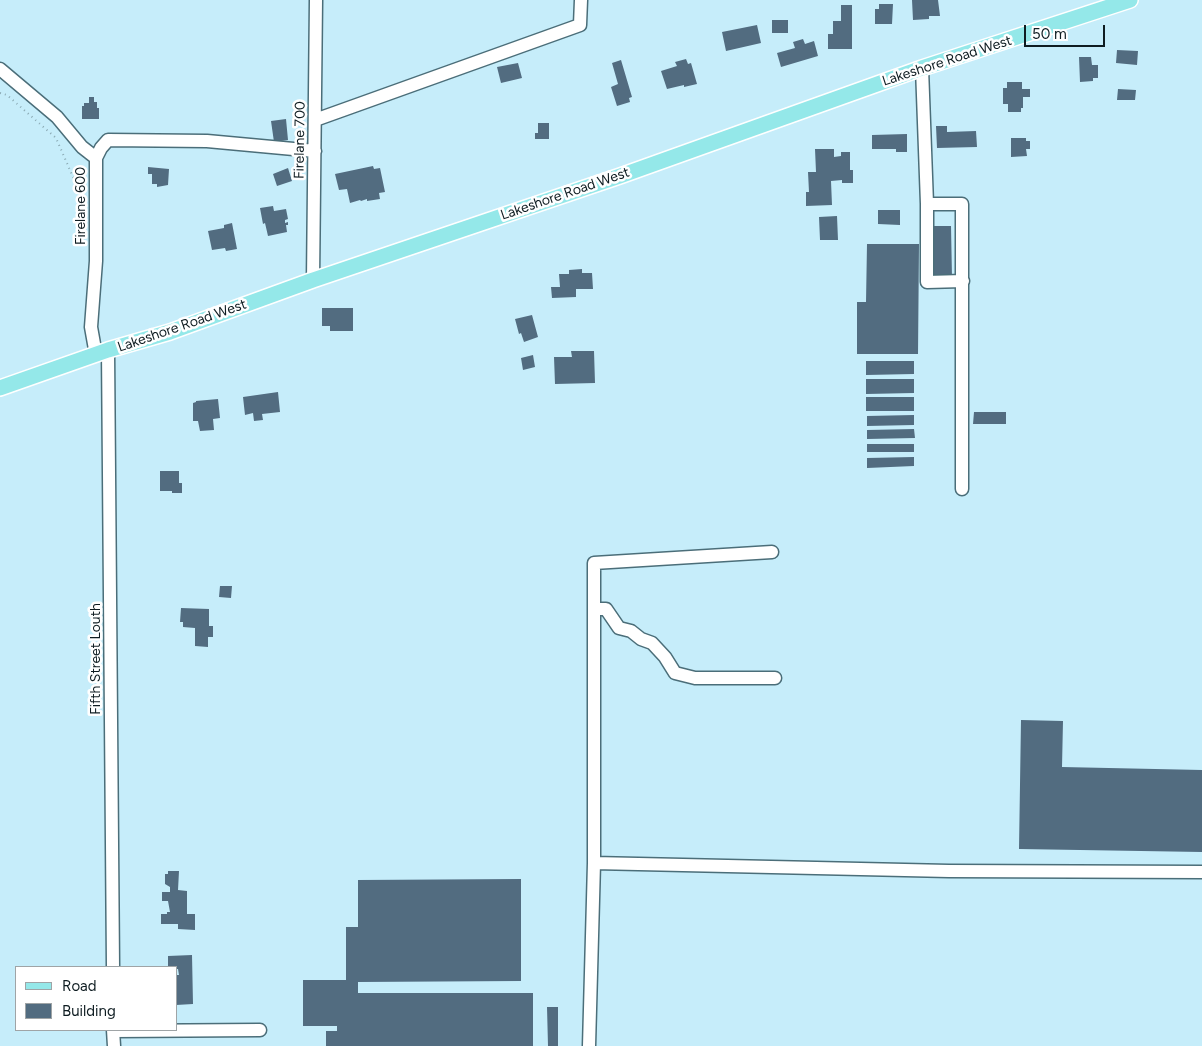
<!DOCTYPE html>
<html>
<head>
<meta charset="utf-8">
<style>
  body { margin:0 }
  #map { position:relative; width:1202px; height:1046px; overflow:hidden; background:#c6edfa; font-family:Figtree,sans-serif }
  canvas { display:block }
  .legend { position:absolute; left:15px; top:966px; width:162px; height:65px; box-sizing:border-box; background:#fff; border:1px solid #9fa4a6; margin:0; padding:6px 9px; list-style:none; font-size:15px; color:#0e1c21 }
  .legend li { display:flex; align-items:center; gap:10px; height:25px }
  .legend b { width:25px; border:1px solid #9fa4a6 }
  .scale { position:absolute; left:1024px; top:25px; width:81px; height:22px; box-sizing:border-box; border:2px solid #0e1c21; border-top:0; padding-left:6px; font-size:15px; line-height:18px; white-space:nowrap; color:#0e1c21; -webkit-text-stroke:4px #fff; paint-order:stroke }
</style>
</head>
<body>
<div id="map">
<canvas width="1202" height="1046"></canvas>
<ul class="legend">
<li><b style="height:6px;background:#94e8e9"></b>Road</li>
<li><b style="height:14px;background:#526c80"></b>Building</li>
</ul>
<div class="scale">50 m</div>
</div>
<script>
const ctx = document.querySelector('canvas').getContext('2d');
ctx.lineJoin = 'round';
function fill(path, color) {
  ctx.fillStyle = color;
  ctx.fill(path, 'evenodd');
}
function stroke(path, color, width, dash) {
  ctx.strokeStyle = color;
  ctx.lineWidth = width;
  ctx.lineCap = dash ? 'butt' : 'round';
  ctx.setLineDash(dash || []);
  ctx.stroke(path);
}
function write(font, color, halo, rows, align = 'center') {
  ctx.font = font + ' Figtree,sans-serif';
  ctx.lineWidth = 5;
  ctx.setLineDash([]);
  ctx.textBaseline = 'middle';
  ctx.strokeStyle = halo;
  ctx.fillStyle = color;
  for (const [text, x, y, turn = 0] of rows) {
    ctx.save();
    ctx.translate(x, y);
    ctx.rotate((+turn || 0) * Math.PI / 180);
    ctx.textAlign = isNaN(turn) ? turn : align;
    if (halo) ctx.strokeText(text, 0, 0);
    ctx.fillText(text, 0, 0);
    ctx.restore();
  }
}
const building = new Path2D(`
  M912,0H938L940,16H929V19L913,20Z
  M879,4H893L892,24H875V9H879Z
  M841,5H852V49H828V34H833V21H841Z
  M772,20H788V33H772Z
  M757,25L761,43L726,51L722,32Z
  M803,39L805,44L814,41L818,56L781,67L777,53L795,48L793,42Z
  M1117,50L1138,51L1137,65L1116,63Z
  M1079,57H1091L1092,65H1098V78H1093V81L1080,82Z
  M686,59L688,64L691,63L697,84L684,87V85L667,89L661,71L677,66L675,62Z
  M621,60L632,97L629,98L630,102L617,106L611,87L618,84L612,63Z
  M518,63L522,78L501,83L497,67Z
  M1007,82H1022V89H1030V97H1023V108H1021V112H1008V104H1003V88H1007Z
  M1118,89L1136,90L1135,100H1117Z
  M89,97H94V102H97V108H99V119H82V106H84V103H89Z
  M286,119L288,140L274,142L271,121Z
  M538,123H549V139H535V133H538Z
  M936,126H947V132L976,131L977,147L937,148Z
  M907,134V152H896V149H872V135Z
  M1011,138H1026V141H1030V149H1026L1027,156L1011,157Z
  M815,149H834V157L841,156V152H850V170H853V183H842V180L831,181L832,205L806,206V192H809L808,172H816Z
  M373,166L374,169L380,168L385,192L379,193L380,199L367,201V199L361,201L360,200L350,203L347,189L339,190L335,174Z
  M148,167L169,169L168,185L157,187V184H152V174H148Z
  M288,168L292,181L277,186L273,174Z
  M273,206L274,211L286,209L288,219L285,220V223L288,222V225H286L287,232L268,236L265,223L263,224L260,208Z
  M878,210H900V225L878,224Z
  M837,216L838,240H820L819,217Z
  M232,223L237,249L226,251L225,248L212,250L208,231L224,228V225Z
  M931,226H951L952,278H931Z
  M867,244H919L918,354H857V302H866Z
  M582,269V273H592L593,289H576V297L552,298L551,287H560L559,274H569V270Z
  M322,308H353V331H330V326H322Z
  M532,315L538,337L524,342L521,333L519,334L515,319Z
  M571,351H594L595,383L555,384L554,357H572Z
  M533,355L535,367L523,370L521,358Z
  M866,361H914V374L866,375Z
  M866,379H914V393L866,394Z
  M278,392L280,412L262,414L263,420L254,421L253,413L245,415L243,397Z
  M866,397H914V411H866Z
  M218,399L220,418L213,419L214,430L200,431L198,421H193V403L196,402V401Z
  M974,412H1006V424H973Z
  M914,415V425L867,426V416Z
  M914,429L915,438L867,439V430Z
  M867,444H914V452H867Z
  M914,457V466L867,468V458Z
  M160,471H179V483H182V493H172V491H160Z
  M220,586H232L231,598L219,597Z
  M181,608L209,609V626H213V637H208V647L195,646V628L183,627V622H180Z
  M1021,720L1063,721L1062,767L1202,770V852L1019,849Z
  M168,871H179L178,890L187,891V914H195V930L178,929V924H161V914H167V912H170L168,901H162V892H170V887L165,884V874H168Z
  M521,879V981L358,982V993H533V1046H326V1031H337V1026H303V980H346V927H358V880Z
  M192,955L193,1004L176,1005V975H179L178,969H176V967H168V956Z
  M547,1007H558V1046H548Z`);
const path = new Path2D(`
  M0,93L7,95L56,138L73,177L82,186H85`);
const minor = new Path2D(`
  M922,68L927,204H962V489
  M0,69L57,117L82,147L96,158
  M315,120L580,25L581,0
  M927,204V282L963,281
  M313,280L316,0
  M108,350L113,967
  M96,355L91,327L96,261V158L101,148L108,140L207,141L315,151
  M594,609H606L619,628L631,631L641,639L652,643L665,657L675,673L695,678H775
  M594,863V563L772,552
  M113,1030L114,1046
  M114,1031L260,1030
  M589,1046L594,863L949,871L1202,872`);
const major = new Path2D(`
  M0,388L108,350L170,332L313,280L620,176L922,68L1130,0`);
const streetNames = [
  ["Lakeshore Road West",947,61,-18],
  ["Firelane 700",300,140,-89],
  ["Lakeshore Road West",565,194,-19],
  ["Firelane 600",81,206,-90],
  ["Lakeshore Road West",182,326,-19],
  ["Fifth Street Louth",96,659,-90]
];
fill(building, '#526c80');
stroke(minor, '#4b6e79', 15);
stroke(major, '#fff', 18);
stroke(path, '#8aa9b3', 2, [1, 4]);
stroke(minor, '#fff', 12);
stroke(major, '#94e8e9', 15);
write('14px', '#0e1c21', '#fff', streetNames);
</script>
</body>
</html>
